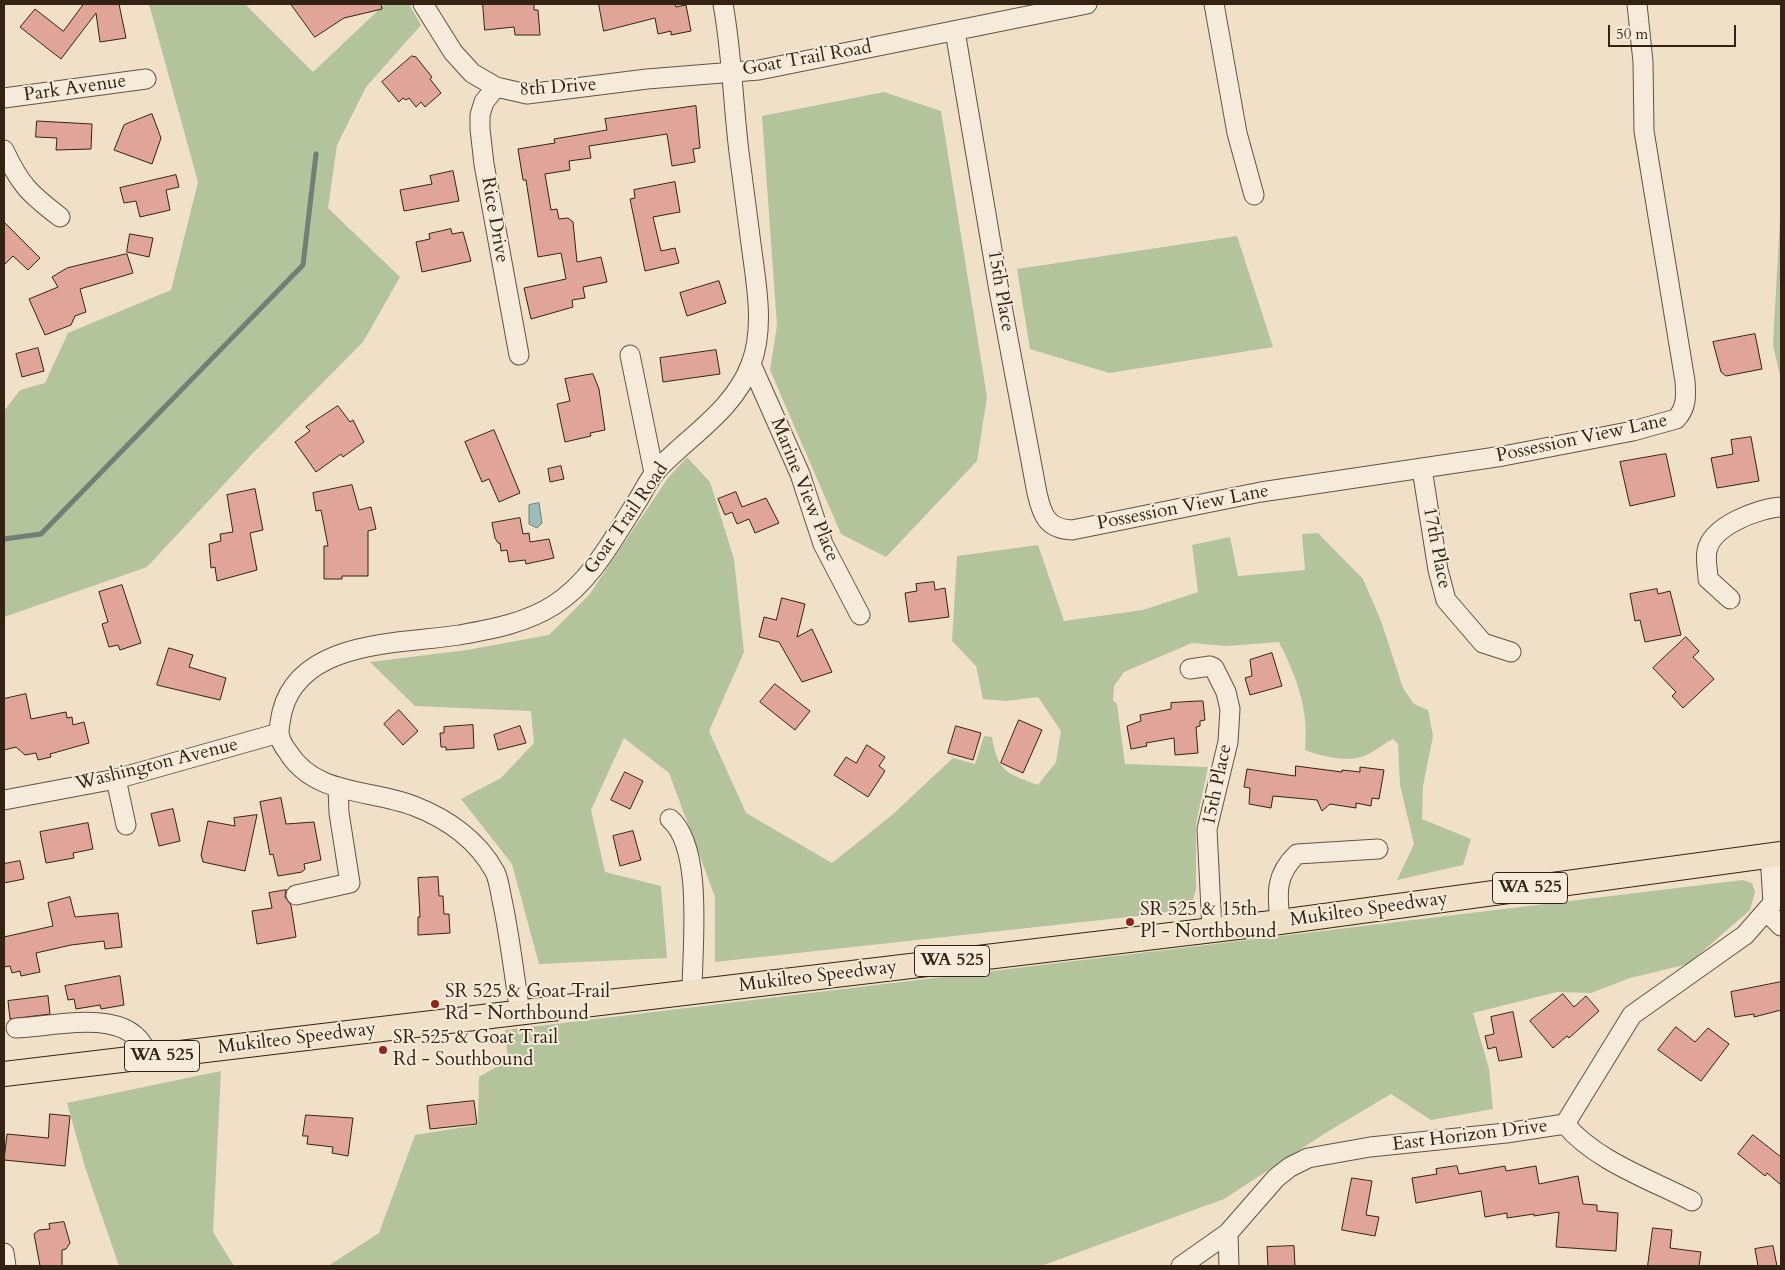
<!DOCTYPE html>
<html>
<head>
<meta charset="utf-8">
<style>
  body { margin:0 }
  #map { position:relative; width:1785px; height:1270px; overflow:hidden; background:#f1e0c8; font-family:Cardo,serif }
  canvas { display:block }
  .frame { position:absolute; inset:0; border:5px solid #342312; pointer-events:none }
  .scale { position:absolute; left:1608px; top:25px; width:128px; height:22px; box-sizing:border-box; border:2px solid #342312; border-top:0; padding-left:6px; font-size:15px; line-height:18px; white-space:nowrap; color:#342312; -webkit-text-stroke:4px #f6ebdb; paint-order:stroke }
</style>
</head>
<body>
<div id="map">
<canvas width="1785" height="1270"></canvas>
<div class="frame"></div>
<div class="scale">50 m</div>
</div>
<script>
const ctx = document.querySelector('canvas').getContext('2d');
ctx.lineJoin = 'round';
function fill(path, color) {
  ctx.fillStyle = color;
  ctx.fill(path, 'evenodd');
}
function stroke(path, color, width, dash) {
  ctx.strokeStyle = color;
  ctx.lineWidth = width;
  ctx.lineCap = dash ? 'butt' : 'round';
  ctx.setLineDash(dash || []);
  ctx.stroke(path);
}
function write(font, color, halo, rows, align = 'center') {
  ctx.font = font + ' Cardo,serif';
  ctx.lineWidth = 4;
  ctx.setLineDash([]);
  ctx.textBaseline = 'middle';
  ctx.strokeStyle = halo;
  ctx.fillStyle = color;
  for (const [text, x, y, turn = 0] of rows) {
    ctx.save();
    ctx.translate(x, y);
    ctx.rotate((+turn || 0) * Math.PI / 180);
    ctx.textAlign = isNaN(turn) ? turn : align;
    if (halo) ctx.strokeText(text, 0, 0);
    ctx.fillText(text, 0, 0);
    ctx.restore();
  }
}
const green = new Path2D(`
  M149,4H245L313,72L385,4H409L421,25L366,87L337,145L328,208L400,277L363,342L253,453L147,567L4,617V411L20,390L45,383L68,333L171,290L198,182Z
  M884,92L941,111L987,397L977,461L886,557L841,534L770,370L777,326L762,116Z
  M1781,200V380L1773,345Z
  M1237,236L1273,347L1109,373L1030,349L1017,269Z
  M687,457L710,482L734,559L744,652L709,731L746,813L832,863L892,815L953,758L975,764L984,736L992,737C998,773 1007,773 1038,785L1056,762L1061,731L1038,697L1007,701L983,699L976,666L952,641L957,556L1038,545L1064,621L1143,610L1198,592L1192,545L1230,537L1238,576L1305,570L1302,534L1318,533L1363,579L1381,621L1403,688L1414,704L1428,710L1433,736L1423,786L1422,819L1471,839L1463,865L1397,880L1414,844L1400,785L1398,744L1393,739C1383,744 1372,754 1361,757C1345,762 1321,756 1305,750C1309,709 1297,678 1279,642L1226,646L1192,643L1124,672L1114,686L1113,700L1117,704L1125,764L1208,767L1196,824V890L1190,908L1147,915L715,962V897L669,773L624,738L591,810L605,872L661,886L667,958L539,964L512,864L461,799L501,778L534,743L531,711L415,706L370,662L467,650L549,635L589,595L668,478Z
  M1743,880L1752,883L1755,892L1750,910L1688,964L1630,978L1591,993L1557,992L1473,1013L1489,1069L1493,1109L1431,1120L1391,1094L1327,1132L1224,1199L1041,1266H328L379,1233L415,1135L478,1125L479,1077L508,1060L505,1030Z
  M221,1071L213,1232L234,1266H119L85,1167L67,1103Z`);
const water = new Path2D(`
  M539,503L542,523L537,528L529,524V505Z`);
const stream = new Path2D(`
  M4,539L41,534L303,265L316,154`);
const building = new Path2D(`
  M84,4H119L126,38L100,42L96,13L61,59L20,27L35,9L63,31Z
  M291,4H381L382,9L344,18L315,37Z
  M483,4H534V10H538L540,35H515L514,27L485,30Z
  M599,4H675L676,7L686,5L691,31L671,35V31L658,34L655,18L604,31Z
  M412,56L416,57L432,77L430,79L441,93L425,107L421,102L416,107L409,98L406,100L403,98L399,102L382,82Z
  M696,106L700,148L693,149L695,162L672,166L667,134L589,146L591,158L569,161L570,170L545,174L551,210L557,209L559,219L568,218L573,222L577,262L601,257L607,282L583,287L585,298L572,300L573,307L531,319L524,288L566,279L561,253L538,257L526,180H523L518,149L555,143L554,139L607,130L605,119Z
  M152,114L161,138L152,164L114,150L124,125Z
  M37,121L92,124L91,149L56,150L57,138L36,137Z
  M453,171L459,201L404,211L400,190L432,184L430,176Z
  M176,175L179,187L166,190L170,210L140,217L136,201L124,203L120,188Z
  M675,182L680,212L653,217L661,251L675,248L679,263L645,271L630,199L635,198L634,190Z
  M4,222L40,258L28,270L13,256L4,265Z
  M451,229L452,234L463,232L471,261L422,272L416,242L430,239L429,234Z
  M130,234L153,238L149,257L127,252Z
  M127,254L133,273L80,289L86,312L75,316L71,325L45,335L29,299L58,287L52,277L67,268Z
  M719,281L726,303L687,316L680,293Z
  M1755,334L1762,369L1726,376L1721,372L1713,342Z
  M38,348L44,371L22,377L16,354Z
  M716,350L720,374L663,382L660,358Z
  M593,374L599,389L605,430L590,433L591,436L565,442L557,404L570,401L565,379Z
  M338,406L350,422L353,420L364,442L343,457L341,454L316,472L295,442L310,431L306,427Z
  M494,430L520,493L499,502L489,479L482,482L465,442Z
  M1751,437L1759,481L1717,488L1711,458L1733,454L1731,440Z
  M1666,454L1675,496L1630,506L1620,462Z
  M561,466L564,479L550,482L548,469Z
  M352,485L359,510L371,507L376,529L368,531V576H342V579H324V546H328L321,510L316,511L313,493Z
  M255,489L263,530L250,533L257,570L217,581L215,567L211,568L209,544L221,541L220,534L233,532L227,495Z
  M736,492L742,507L766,498L779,523L755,533L749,519L737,524L732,512L725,515L718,499Z
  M520,518L523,534L529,533L530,542L549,539L554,558L526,564L525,560L509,562L507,550L501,551L500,543H498L495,538L492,523Z
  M934,582L935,590L945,588L949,617L909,622L905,593L917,591L916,584Z
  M122,585L141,643L120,650L118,645L109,647L102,624L108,622L99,592Z
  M1657,589L1658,594L1670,591L1681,635L1645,642L1640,620L1635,621L1630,594Z
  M782,598L805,604L797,637L812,629L832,672L802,682L779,642L759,637L764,617L776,620Z
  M1686,637L1699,651L1693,657L1714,679L1683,708L1672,696L1676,692L1653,668Z
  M169,648L193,655L189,667L226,678L220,700L157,685Z
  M1272,653L1282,686L1250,695L1245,678L1252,676L1250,660Z
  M775,684L810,711L795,730L760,702Z
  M26,694L31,719L66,712L67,718L72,717L73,725L84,722L89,743L50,754L51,757L38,760L36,753L25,755L16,747L4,750V699Z
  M1198,701H1203L1205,720L1200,721V726L1196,727L1198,753L1175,755L1174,738L1146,743L1147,746L1131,749L1127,726L1141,721L1140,715L1171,709V703Z
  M399,710L418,731L403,745L384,724Z
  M1019,720L1042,730L1023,773L1001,763Z
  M473,725L474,748L446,750V747H441L440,733H444V727Z
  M520,726L526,743L498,750L494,735Z
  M956,726L981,733L973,760L948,753Z
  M867,745L885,757L879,766L885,771L868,797L834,775L846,757L856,763Z
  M1296,766L1342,772V770L1360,772V767L1384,770L1379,799L1372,798L1371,806L1356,803V808L1330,804L1322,811L1317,800L1273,796L1271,808L1249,804L1250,788L1244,787L1247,769L1295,776Z
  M625,772L643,781L630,809L611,800Z
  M281,798L286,824L314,822L321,860L304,864L305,869L302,872L278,876L273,854L270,855L260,802Z
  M173,809L180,841L159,846L151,814Z
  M257,815L245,871L203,862L201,855L208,821L235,826L234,818Z
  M88,823L93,849L73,853L74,858L46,863L40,832Z
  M633,831L641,860L620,866L613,836Z
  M20,861L24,879L4,883V864Z
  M438,877L439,896H443L444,914H449L450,933L418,935V917H420L418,878Z
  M286,890L285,897L291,905L296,937L257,944L252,911L272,908L269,893Z
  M70,897L75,917L118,913L122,947L105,949L104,941L71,945L36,953L40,972L21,976L20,971L12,973L10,966L4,967V937L53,926L48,903Z
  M120,976L124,1005L101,1009L100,1005L76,1009L74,999L68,1000L65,986Z
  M1781,982V1010L1754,1017V1014L1735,1017L1731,992Z
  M1563,994L1574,1007L1586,996L1599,1011L1569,1038L1567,1036L1553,1048L1530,1021Z
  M48,996L50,1014L10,1019L8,1001Z
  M1513,1012L1522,1057L1499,1061L1496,1047L1488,1049L1485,1036L1494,1034L1491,1017Z
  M1676,1027L1695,1042L1708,1028L1729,1044L1701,1081L1658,1050Z
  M474,1101L477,1124L430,1129L427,1106Z
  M50,1114L70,1116L65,1166L4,1160L7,1134L48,1138Z
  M306,1115L353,1118L348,1156L332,1153L333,1147L307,1144L308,1136H303Z
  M1753,1135L1781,1157V1185L1767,1173L1765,1176L1738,1154Z
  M1457,1166L1459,1174L1505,1166L1506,1171L1536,1166L1539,1184L1578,1176L1583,1204L1597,1205V1211L1618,1213L1616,1251L1556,1247L1559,1212L1534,1216V1214L1507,1218V1213L1485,1217L1481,1191L1416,1203L1412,1178L1437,1174L1436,1169Z
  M1352,1178L1372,1181L1366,1215L1379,1217L1375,1236L1342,1230Z
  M64,1222L70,1243L66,1249L62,1250V1266H40L34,1234L39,1230L50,1229L49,1224Z
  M1653,1228L1672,1230L1670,1248L1701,1252L1699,1266H1648Z
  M1294,1246L1295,1266H1268L1267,1247Z
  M1773,1246L1777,1266H1758L1755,1249Z`);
const minor = new Path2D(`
  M423,4L453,52L472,73L496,87L527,94L647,79L759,70L1087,4
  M1214,4L1237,133L1254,195
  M955,31L998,285L1037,493C1042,515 1047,529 1072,530L1261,492L1503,456L1633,431L1676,419C1687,408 1686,395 1685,381L1644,131L1643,62L1637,4
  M496,87L484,102L480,115V129L484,164L519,355
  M4,98L146,79
  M4,150C20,185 30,194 60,217
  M630,355L654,473
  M751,364L800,474L823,544L860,615
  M1422,469L1438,570L1446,600L1483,643L1511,652
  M1730,599L1708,579C1708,570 1705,560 1707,551C1711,526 1759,508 1781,507
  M1190,669L1210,666L1214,668L1226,692L1230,709L1228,742L1207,829L1212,930
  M116,779L126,825
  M4,800L116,779L279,733
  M670,819C704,848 692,949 692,992
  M296,895L350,883L339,813L338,788
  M1767,912L1781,926
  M1280,922C1277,893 1275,875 1297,854L1378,849
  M520,1012C514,975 510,937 502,900C500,891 499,880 495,872C478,841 448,819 414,806C371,789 315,796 288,752C284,747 280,740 279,733C279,726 281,718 282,712C300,639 402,644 459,635C492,629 526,623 554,605C592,581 614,537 638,500C644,490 649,479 657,470C689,436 734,410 751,364C765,327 756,283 751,244C747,214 743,183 739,152C733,103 732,53 723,4
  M16,1028C56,1027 135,1004 148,1058
  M1565,1124C1594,1160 1651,1180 1692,1201
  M1228,1233L1229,1266
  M4,1253L6,1266
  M1181,1266L1228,1233L1276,1178L1290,1167L1308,1158L1370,1147L1506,1133L1565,1124L1632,1015L1745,935L1773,903L1770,855`);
const major = new Path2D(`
  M4,1074L1280,922L1781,854`);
const markers = [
  [1130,922,5,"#8f2418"],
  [435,1004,5,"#8f2418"],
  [383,1050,5,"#8f2418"]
];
const shields = [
  [1530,888,75],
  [952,961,75],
  [162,1056,75]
];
const shieldNames = [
  ["WA 525",1530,888],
  ["WA 525",952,961],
  ["WA 525",162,1056]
];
const streetNames = [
  ["Goat Trail Road",807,59,-10],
  ["8th Drive",558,88,-4],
  ["Park Avenue",75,89,-8],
  ["Rice Drive",494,220,80],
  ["15th Place",1000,291,80],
  ["Possession View Lane",1582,439,-12],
  ["Marine View Place",804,490,68],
  ["Possession View Lane",1183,508,-11],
  ["Goat Trail Road",627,519,-55],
  ["17th Place",1436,548,79],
  ["Washington Avenue",157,765,-14],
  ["15th Place",1218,785,-78],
  ["Mukilteo Speedway",1369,910,-8],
  ["Mukilteo Speedway",818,977,-7],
  ["Mukilteo Speedway",297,1039,-7],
  ["East Horizon Drive",1470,1136,-7]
];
const poiNames = [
  ["SR 525 & 15th",1140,911],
  ["Pl - Northbound",1140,933],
  ["SR 525 & Goat Trail",445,993],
  ["Rd - Northbound",445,1015],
  ["SR 525 & Goat Trail",393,1039],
  ["Rd - Southbound",393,1061]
];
fill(green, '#b3c39b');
fill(water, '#9bbdb9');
stroke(water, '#727f76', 1);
stroke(stream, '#727f76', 5);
fill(building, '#e1a499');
stroke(building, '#342312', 1);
stroke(minor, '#635240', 21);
stroke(major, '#342312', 26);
stroke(minor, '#f6ebdb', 19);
stroke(major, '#f1e0c8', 24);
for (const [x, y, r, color] of markers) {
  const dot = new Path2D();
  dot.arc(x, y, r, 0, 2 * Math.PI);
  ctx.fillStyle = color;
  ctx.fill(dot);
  stroke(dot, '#f6ebdb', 2);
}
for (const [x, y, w] of shields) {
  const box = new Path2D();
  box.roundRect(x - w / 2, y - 15.5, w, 31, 4);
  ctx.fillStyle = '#f6ebdb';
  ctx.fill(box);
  stroke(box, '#342312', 1);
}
write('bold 18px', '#342312', null, shieldNames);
write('19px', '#342312', '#f6ebdb', streetNames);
write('19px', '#342312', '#f6ebdb', poiNames, 'left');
</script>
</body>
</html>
